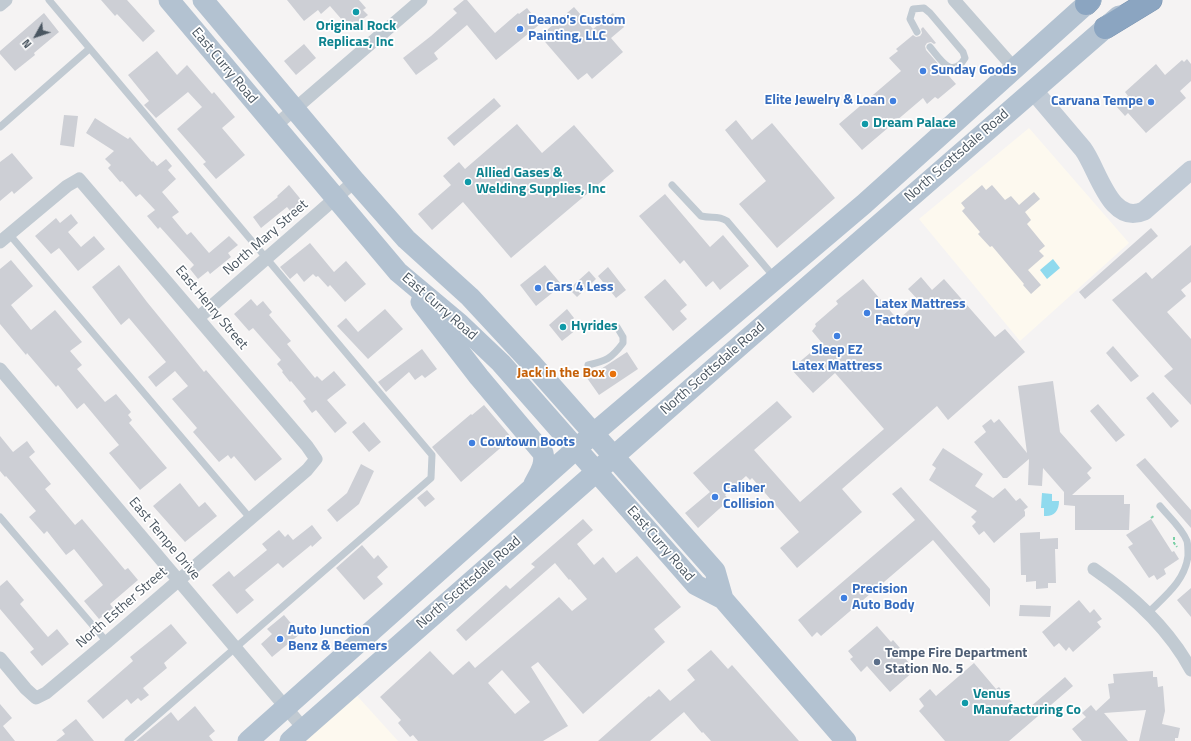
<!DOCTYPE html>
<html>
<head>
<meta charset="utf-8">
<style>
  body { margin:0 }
  #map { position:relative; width:1191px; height:741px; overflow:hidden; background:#f5f3f3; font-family:"Titillium Web",sans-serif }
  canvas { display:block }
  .north { position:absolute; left:16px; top:16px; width:40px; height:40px; -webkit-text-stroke:3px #fff; paint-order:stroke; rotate:230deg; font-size:11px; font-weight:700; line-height:16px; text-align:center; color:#4a5661 }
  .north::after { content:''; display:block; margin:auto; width:14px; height:18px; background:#4a5661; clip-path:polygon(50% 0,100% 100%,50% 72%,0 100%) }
</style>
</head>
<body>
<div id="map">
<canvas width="1191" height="741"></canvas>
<div class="north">N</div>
</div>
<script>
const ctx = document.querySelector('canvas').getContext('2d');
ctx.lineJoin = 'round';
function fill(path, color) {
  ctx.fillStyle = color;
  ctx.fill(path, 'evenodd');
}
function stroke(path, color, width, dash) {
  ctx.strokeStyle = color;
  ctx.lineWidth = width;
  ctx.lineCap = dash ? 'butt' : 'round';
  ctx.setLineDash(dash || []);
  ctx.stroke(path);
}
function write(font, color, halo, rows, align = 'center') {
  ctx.font = font + ' "Titillium Web",sans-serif';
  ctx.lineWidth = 3.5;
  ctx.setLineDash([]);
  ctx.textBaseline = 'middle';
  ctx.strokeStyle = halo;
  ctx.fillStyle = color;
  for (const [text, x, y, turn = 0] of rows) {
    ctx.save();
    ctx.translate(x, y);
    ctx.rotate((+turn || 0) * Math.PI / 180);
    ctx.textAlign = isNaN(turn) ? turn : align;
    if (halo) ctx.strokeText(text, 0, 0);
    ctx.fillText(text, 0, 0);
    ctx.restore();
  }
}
const commercial = new Path2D(`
  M1029,128L1129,243L1020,341L919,219Z
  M350,688L398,741H290Z`);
const water = new Path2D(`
  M1053,259L1060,268L1047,279L1040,270Z
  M1042,493L1052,494V501H1059C1059,511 1054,517 1044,516V508H1041Z`);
const building = new Path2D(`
  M101,0H127L155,31L143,42L117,14L115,16Z
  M287,0H359L366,8L363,10L368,15L350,29L330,6L321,14L318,10L304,21Z
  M464,0H467L495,33L518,13L519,14L527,8L540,24L496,60L467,25L434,53L438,59L416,75L403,58L431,36L457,13L453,9Z
  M574,7L593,29L613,13L624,27L611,38L623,52L592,79L587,73L578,80L540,36Z
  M44,13L59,32L34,53L35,55L15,71L0,54V51Z
  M923,27L936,43L934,44L931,42L927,43L925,46L926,50L956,84L938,99L935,97L927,104L923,98L862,150L839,124L901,71L889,58L898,51L896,49L913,35L916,37L920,36L922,33L921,29Z
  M304,44L316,58L296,75L284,61Z
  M157,51L177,75L187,65L212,94L214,92L235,117L222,128L245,155L216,179L203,164L206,162L177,129L202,107L188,92L156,118L144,105L149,101L128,75Z
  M1187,59L1191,64V81L1180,91L1186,98L1146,133L1128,113L1125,116L1116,106L1128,96L1125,92L1156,64L1165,75L1182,60L1184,62Z
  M494,98L501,106L454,146L447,138Z
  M64,115L78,116L74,147L60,145Z
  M95,118L128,139L130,137L152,162L153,161L157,166L166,159L172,166L168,170L176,179L162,192L179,212L172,217L187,235L191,232L209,253L229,236L238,245L228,253L231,257L210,274L208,271L198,279L190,269L194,265L160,227L158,229L147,216L155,210L140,194L136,197L122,181L120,182L108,168L111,165L105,159L114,151L86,133Z
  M736,120L752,140L772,123L835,198L777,248L739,204L766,181L725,130Z
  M517,124L542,153L574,125L614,171L511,258L463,202L432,230L418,214L451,185L443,176L459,162L465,169Z
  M12,153L33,178L14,194L12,191L0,201V162Z
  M289,185L303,202L291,212L287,207L261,228L253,217L278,197L277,196Z
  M982,185L986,190L992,185L1005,200L1011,196L1019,205L1034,192L1040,199L1025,212L1031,220L1027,224L1045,246L1039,251L1044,256L1028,270L1041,285L1031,294L1023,285L1024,284L992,246L990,247L978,234L980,232L962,211L965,208L961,203Z
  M665,194L710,247L723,235L749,266L720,290L713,281L706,287L684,260L680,264L639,216Z
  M71,214L78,223L68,232L81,247L94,236L105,249L78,271L59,248L51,254L35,236L56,218L60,223Z
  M1151,228L1158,236L1085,299L1079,292Z
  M310,243L334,272L346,261L366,284L345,302L330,285L328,287L318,276L316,277L313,274L304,282L297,273L290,279L280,267Z
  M1191,245V282L1181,290L1186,296L1167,312L1191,339V405L1164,376L1173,369L1112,300L1146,272L1152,279Z
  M11,260L33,286L11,305L31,330L55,310L82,342L70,351L82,365L77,369L105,402L116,394L131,412L128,415L132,420L129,423L167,468L140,490L109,453L119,445L84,403L77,409L58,385L56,387L27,353L26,355L0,324V269Z
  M119,265L147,302L174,335L204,372L206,370L282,459L255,481L234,456L231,459L228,455L219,462L193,432L197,428L172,399L188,386L175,371L156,387L148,377L166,362L129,318L121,325L92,287Z
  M545,265L562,285L536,306L520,285Z
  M608,267L626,290L616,298L598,276Z
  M589,271L596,279L577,297L569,289Z
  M921,277L932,290L944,279L995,337L1005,329L1025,352L948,420L937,406L842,489L862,512L797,568L780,548L799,532L752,478L750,480L746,476L725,495L729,500L698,528L685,513L710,492L693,473L777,401L792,417L754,450L800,502L884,429L835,373L813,393L791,369L822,343L812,331L816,326L815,324L838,304L836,301L863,279L898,320L919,301L908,289Z
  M665,279L687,305L680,311L687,319L673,331L644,297Z
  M251,299L257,306L263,301L272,312L269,315L291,341L287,344L315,378L317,376L322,381L334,371L346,385L327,400L347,423L335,433L316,410L312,413L303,401L306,399L291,381L290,382L282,372L283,371L277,364L281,360L253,328L249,331L234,314Z
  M385,309L403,329L368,359L337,326L346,318L358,332Z
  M567,309L574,318L571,321L577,329L562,341L549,325Z
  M1113,346L1139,376L1131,382L1106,353Z
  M422,349L437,369L425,378L422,375L415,380L409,372L386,392L378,382Z
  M627,352L638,369L599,395L587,378Z
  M1053,381L1060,432L1092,468L1087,473L1091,478L1072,495H1124V504H1130L1129,530H1075V506L1064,505V492L1043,468L1042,486L1028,485L1029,459L1007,478H1003L974,442L986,432L982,426L991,419L994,423L999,419L1027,453L1018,386Z
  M1153,392L1179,421L1171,428L1146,398Z
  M1098,404L1125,435L1116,442L1090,411Z
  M484,405L512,438L461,482L432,447L471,414L472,415Z
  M364,422L381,442L369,452L352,432Z
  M0,436L13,452L27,441L35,452L29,457L51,484L45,489L75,525L82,519L125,570L128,568L138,580L110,604L113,608L99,619L84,601L103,585L74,549L66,555L47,531L44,534L29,517L36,511L6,476L5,477L0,471Z
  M943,448L983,474L975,486L993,498L1005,488L1016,501L1020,498L1028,507L1024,510L1025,512V516L994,543L984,531L979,535L972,526L976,522L971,517L977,511L929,480L936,468L932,465Z
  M1145,458L1191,510V528L1136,465Z
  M361,464L374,471L359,504L337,522L327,510L347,493Z
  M180,483L199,507L205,502L217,516L185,542L153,506Z
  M901,487L990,589V607L933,540L821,636L817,632L812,637L798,620L915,520L892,494Z
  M427,490L435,499L425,507L417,498Z
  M583,519L593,530L577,544L594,565L603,557L616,573L637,556L681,607L654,629L665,642L583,714L538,662L531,667L568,726L543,741H418L413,735L410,737L398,723L401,720L380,697L430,651L453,675L469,661L475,668L559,597L572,611L587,599L570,579L569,580L555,563L466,641L456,630L506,585L510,589L535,567L531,564ZM502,670L530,702L515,714L488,683Z
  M1151,519L1172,552L1174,551L1179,559L1164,569L1166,574L1157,580L1154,575L1149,578L1128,547L1133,544L1126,535Z
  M312,525L322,538L312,547L311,545L283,568L278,563L245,590L254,600L237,614L212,585L229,571L234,577L267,550L262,544L279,530L285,537L288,534L293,540Z
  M1040,532V539L1058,538V549H1055L1056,583H1048V588L1036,589V581L1026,582V575H1021L1020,533Z
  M362,545L374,559L378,555L388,567L377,577L383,584L364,600L336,568Z
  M7,580L24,600L20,604L48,637L57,629L69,644L42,666L30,652L34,649L0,609V586Z
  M1191,588V617L1177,600Z
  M1079,600L1090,613L1094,609L1102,619L1097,622L1101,627L1073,652L1069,647L1066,651L1059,643L1054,647L1042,632Z
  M1020,605L1051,606L1050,617L1019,616Z
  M284,615L300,634L272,657L261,644L272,634L267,629Z
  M171,624L187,643L164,663L167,668L143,688L149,695L141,701L138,698L131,704L127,699L103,719L87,701L133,661L130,657Z
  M877,626L891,642L893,640L900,648L898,650L915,670L890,692L867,666L861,672L850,659L853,657L848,651Z
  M711,650L728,669L732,665L799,741H711L703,732L702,733L684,712L650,741H598L649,696L650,697L659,689L670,701L695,680L687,670Z
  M974,663L996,689L999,687L1022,714L1065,677L1073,686L1009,741H945L919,711L924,706L919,699L930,689L936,696Z
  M1153,671V677H1157L1158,687L1163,686L1165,711L1162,724L1180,728L1178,738H1175V741H1139L1146,710L1104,713L1128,741H1082L1072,729L1086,717L1082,713L1091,705L1096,711L1110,698L1108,684L1114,683L1113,674Z
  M0,704L12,718L3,726L15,741H0Z
  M195,706L215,731L209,736L213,741H136L171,712L178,721Z
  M76,719L94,741H56L65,734L62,730Z`);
const path = new Path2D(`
  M1151,518L1155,515
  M1174,537V543L1177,547`);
const lane = new Path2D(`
  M49,0L432,455L431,478L128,741
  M917,32L910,19L913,9L924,8L930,13L963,52L965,58C952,80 940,59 930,47
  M0,127L89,49
  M672,185L701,216C712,219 717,215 727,221L775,278
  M9,234L250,518
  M588,365C606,361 611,359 623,343V337L617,327
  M0,517L107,642
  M1148,613C1165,596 1185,581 1188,556C1188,551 1188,545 1187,541C1182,528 1169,517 1160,506`);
const street = new Path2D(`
  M954,0L1015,69
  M0,5L6,0
  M275,126L421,0
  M0,242L67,186L79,179L307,446L316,459L307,470L107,642L46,693L36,698L26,689L0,658
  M198,318L355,181
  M0,369L304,729
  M1094,569C1132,595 1169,629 1191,670`);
const secondary = new Path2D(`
  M1033,90L1083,149C1098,169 1110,226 1144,211L1191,170`);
const primary = new Path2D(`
  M169,0L398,272L460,324L501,363L696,585L723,599L846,741
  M203,0L355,181L406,239L470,297L533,365L715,571L723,599
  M421,302L479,377L543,453C546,465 539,474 534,484
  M248,741L594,433L864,204L1091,0
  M290,741L744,342L1119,16`);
const highway = new Path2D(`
  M1086,4L1090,0
  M1105,28L1151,0`);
const markers = [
  [356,12,4,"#0f9aa8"],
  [520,29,4,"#3f7fe0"],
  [923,71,4,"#3f7fe0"],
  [893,101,4,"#3f7fe0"],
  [1151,102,4,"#3f7fe0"],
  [865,124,4,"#0f9aa8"],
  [468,182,4,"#0f9aa8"],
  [538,288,4,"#3f7fe0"],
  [867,313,4,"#3f7fe0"],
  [563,327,4,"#0f9aa8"],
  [837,336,4,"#3f7fe0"],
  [613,374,4,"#e8710a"],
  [472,443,4,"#3f7fe0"],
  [715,497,4,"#3f7fe0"],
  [844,598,4,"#3f7fe0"],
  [280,639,4,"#3f7fe0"],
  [877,662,4,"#5c6f8a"],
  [965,703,4,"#0f9aa8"]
];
const shopNames = [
  ["Deano's Custom",528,21],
  ["Painting, LLC",528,37],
  ["Sunday Goods",931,71],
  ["Elite Jewelry & Loan",885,101,"right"],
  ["Carvana Tempe",1143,102,"right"],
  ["Cars 4 Less",546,288],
  ["Latex Mattress",875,305],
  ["Factory",875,321],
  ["Sleep EZ",837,351,"center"],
  ["Latex Mattress",837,367,"center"],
  ["Cowtown Boots",480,443],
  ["Caliber",723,489],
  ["Collision",723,505],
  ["Precision",852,590],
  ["Auto Body",852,606],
  ["Auto Junction",288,631],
  ["Benz & Beemers",288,647]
];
const cultureNames = [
  ["Original Rock",356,27,"center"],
  ["Replicas, Inc",356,43,"center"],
  ["Dream Palace",873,124],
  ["Allied Gases &",476,174],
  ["Welding Supplies, Inc",476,190],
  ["Hyrides",571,327],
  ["Venus",973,695],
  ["Manufacturing Co",973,711]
];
const streetNames = [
  ["East Curry Road",224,66,50],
  ["North Scottsdale Road",957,156,-41],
  ["North Mary Street",266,238,-41],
  ["East Curry Road",439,307,41],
  ["East Henry Street",211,308,50],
  ["North Scottsdale Road",713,369,-41],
  ["East Tempe Drive",164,539,50],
  ["East Curry Road",660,544,49],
  ["North Scottsdale Road",469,583,-41],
  ["North Esther Street",122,608,-41]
];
const foodNames = [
  ["Jack in the Box",605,374]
];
const serviceNames = [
  ["Tempe Fire Department",885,654],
  ["Station No. 5",885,670]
];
fill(commercial, '#fdf9ef');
fill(water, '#90daee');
fill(building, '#cdcfd5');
stroke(highway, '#7690ad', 23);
stroke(path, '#7ad0a6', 2, [3, 2]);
stroke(lane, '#c1cad2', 7);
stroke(street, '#c1cad2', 13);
stroke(secondary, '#c1cbd6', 19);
stroke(primary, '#b3c2d1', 21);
stroke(highway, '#8ba5c1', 22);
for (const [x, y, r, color] of markers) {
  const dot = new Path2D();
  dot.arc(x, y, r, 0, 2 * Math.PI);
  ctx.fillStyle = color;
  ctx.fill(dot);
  stroke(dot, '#fff', 1.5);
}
write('bold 14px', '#366cbe', '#fff', shopNames, 'left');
write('bold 14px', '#0d838f', '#fff', cultureNames, 'left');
write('14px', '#4a5661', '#fff', streetNames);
write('bold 14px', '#c56008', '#fff', foodNames, 'right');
write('bold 14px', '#4e5e75', '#fff', serviceNames, 'left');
</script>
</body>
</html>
